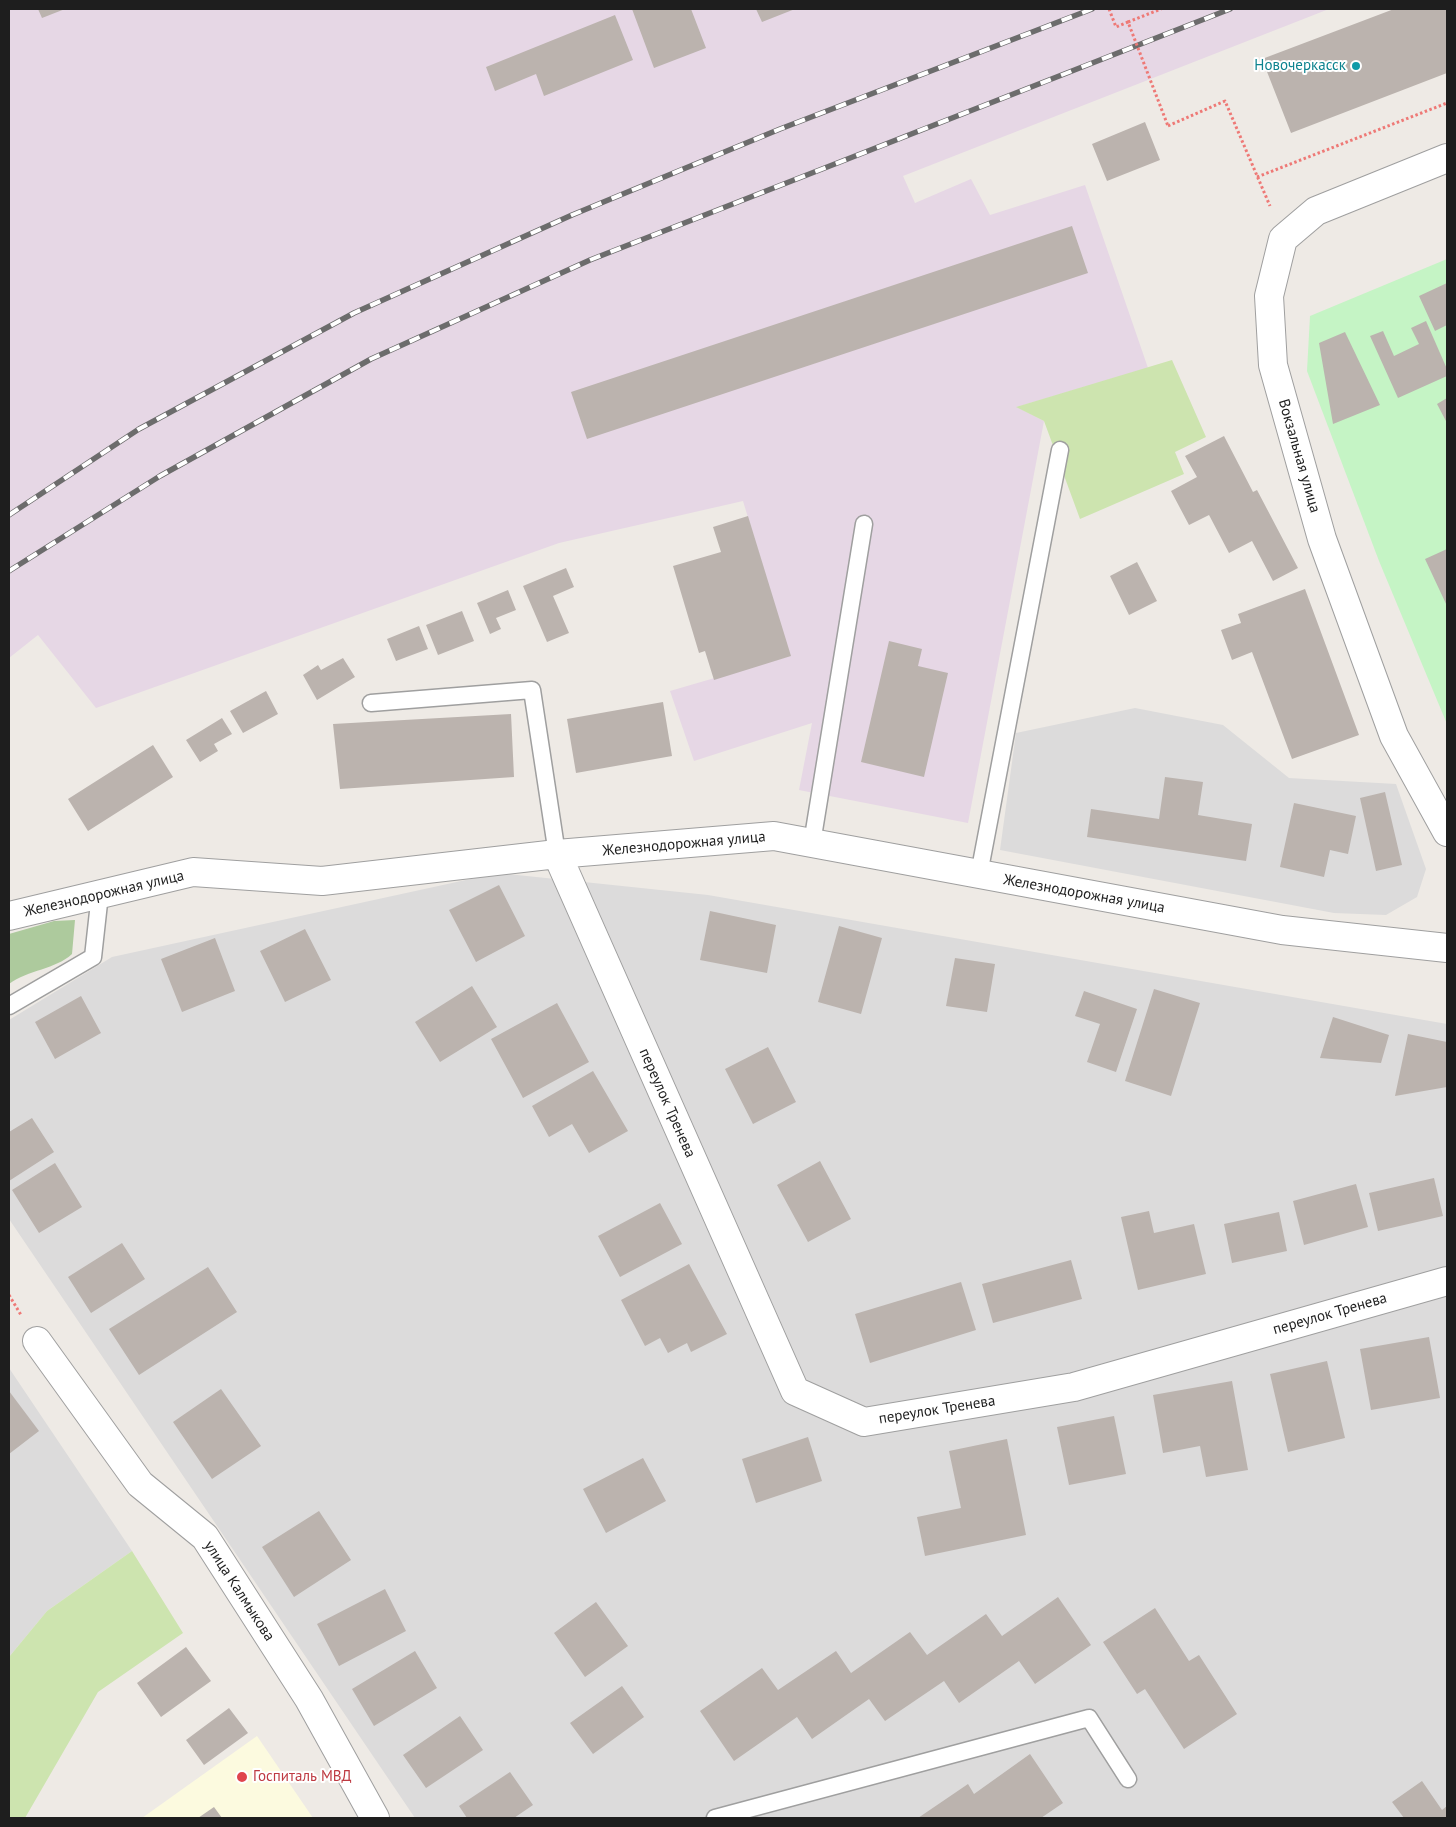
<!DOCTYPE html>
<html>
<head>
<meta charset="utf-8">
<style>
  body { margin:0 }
  #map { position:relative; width:1456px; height:1827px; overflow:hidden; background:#eeeae5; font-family:"PT Sans",sans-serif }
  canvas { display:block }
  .frame { position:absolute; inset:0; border:10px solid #1e1e1e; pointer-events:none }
</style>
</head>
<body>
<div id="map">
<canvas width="1456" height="1827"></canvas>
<div class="frame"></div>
</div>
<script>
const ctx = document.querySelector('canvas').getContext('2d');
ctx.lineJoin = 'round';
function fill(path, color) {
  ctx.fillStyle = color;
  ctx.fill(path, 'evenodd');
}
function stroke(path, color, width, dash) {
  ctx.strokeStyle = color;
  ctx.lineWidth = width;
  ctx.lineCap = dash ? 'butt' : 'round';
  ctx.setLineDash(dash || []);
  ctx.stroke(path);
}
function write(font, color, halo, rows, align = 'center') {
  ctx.font = font + ' "PT Sans",sans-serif';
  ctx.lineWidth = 4;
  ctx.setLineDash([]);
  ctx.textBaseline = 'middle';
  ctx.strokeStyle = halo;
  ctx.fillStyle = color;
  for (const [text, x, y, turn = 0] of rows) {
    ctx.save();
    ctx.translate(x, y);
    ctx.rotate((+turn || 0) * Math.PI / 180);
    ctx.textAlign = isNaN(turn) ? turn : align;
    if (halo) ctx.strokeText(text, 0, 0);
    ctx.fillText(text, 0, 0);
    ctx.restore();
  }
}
const residential = new Path2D(`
  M1135,708L1223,725L1289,778L1396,784L1426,869L1417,897L1386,915L1334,913L1000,850L1016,733Z
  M498,873L708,895L1447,1024V1818H415L9,1219V1020L112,957Z
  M9,1368L132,1551L47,1611L9,1657Z`);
const industrial = new Path2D(`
  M9,9H1329L903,176L915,203L971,179L990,215L1085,185L1148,368L1017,407L1044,421L968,823L799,790L812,723L694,761L670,691L790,656L743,501L559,543L96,708L38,635L9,658Z`);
const education = new Path2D(`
  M257,1736L313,1818H142Z`);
const grass = new Path2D(`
  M1172,360L1206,437L1175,452L1184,474L1080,519L1044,421L1016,407Z
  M132,1551L183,1633L98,1692L25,1818H9V1657L47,1611Z`);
const forest = new Path2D(`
  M75,920L72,954C56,969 28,970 9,984V934L54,921Z`);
const park = new Path2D(`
  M1447,259V724L1379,561L1307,371L1310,316Z`);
const building = new Path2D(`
  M38,9H65L42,18Z
  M632,9H691L706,48L654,68Z
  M756,9H795L762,22Z
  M1394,9H1447V73L1291,133L1262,59Z
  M615,15L633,60L544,96L536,74L495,91L486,67Z
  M1145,122L1160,160L1107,181L1092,144Z
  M1072,226L1088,273L587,439L571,392Z
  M1447,283V325L1435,331L1419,296Z
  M1426,321L1447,369V376L1398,398L1370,336L1383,331L1394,356L1419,344L1411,328Z
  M1345,332L1380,405L1333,424L1319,343Z
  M1447,398V423L1437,404Z
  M1224,436L1253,492L1257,490L1298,568L1273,581L1252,541L1229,553L1209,515L1189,525L1171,491L1197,477L1185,456Z
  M748,516L791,656L714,680L705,651L699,653L673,566L721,552L713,527Z
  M1447,549V606L1425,559Z
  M1137,562L1157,601L1129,615L1110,576Z
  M566,568L574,587L553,596L569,633L547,642L523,586Z
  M1305,589L1359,735L1292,759L1252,652L1232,660L1221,630L1241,623L1238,614Z
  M508,590L516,610L496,618L501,629L490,634L477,603Z
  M462,611L474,641L438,655L426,625Z
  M419,626L428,649L396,661L387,639Z
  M889,641L922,649L918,666L948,673L924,777L861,762Z
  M343,658L355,677L317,700L303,675L318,665L321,670Z
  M266,691L278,714L243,733L230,711Z
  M663,702L672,756L576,773L567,719Z
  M511,714L514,777L340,789L333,724Z
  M222,718L232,734L214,744L218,751L200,762L186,740Z
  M153,745L173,777L88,831L68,799Z
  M1165,777L1203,782L1198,815L1252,824L1246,861L1087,837L1091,809L1159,819Z
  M1385,792L1402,865L1376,871L1360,798Z
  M1294,803L1356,816L1348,854L1330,850L1324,877L1280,867Z
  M499,885L525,936L476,962L449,910Z
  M710,911L776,925L767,973L700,960Z
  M839,926L882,938L861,1014L818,1002Z
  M305,929L331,980L285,1002L260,951Z
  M215,938L235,991L182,1012L161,959Z
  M955,958L995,964L987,1012L946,1006Z
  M472,986L497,1027L440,1062L415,1022Z
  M1154,989L1200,1003L1171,1096L1125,1081Z
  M1084,991L1137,1009L1116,1072L1087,1062L1100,1024L1075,1016Z
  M81,996L101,1033L55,1059L35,1022Z
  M557,1003L589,1062L523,1098L491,1039Z
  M1333,1017L1389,1035L1381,1063L1320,1058Z
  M1408,1034L1447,1042V1087L1395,1096Z
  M768,1047L796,1102L753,1124L725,1069Z
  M593,1071L628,1131L589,1153L572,1124L549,1137L532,1106Z
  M32,1118L54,1152L9,1181V1132Z
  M820,1161L851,1219L808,1242L777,1185Z
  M55,1163L82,1207L39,1233L12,1190Z
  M1434,1178L1443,1216L1378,1231L1369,1193Z
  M1356,1184L1368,1227L1304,1245L1293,1201Z
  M660,1203L682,1244L620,1277L598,1236Z
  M1149,1211L1154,1233L1194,1224L1206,1274L1138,1290L1121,1217Z
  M1279,1212L1287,1251L1232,1263L1224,1224Z
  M122,1243L145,1279L91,1313L68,1277Z
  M1071,1260L1082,1299L993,1323L982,1284Z
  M689,1264L727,1334L691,1352L687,1343L668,1353L660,1338L645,1346L621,1300Z
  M208,1267L237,1312L139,1375L109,1329Z
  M961,1282L976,1330L870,1363L855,1314Z
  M1429,1337L1440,1398L1371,1410L1360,1349Z
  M1327,1361L1345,1438L1288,1452L1270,1374Z
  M1232,1381L1248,1470L1206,1477L1200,1446L1163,1453L1153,1395Z
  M221,1389L261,1446L212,1479L173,1422Z
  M9,1391L39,1431L9,1454Z
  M1114,1416L1126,1474L1069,1485L1057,1427Z
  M808,1437L822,1481L756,1503L742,1459Z
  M1007,1439L1026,1535L925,1556L917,1517L961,1508L949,1451Z
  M643,1458L666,1501L606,1533L583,1489Z
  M319,1511L351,1560L294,1597L262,1547Z
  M385,1589L406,1631L339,1666L317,1624Z
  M1058,1597L1091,1645L1035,1684L1019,1661L959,1703L944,1681L885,1721L869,1699L812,1739L797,1717L734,1761L700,1711L762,1668L778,1690L836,1651L851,1673L910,1632L927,1655L986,1614L1002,1636Z
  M596,1602L628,1646L585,1677L554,1633Z
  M1155,1608L1189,1661L1199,1655L1237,1714L1184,1749L1145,1689L1137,1694L1103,1642Z
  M186,1647L211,1681L161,1717L137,1683Z
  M415,1651L437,1688L374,1726L352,1689Z
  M622,1686L644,1717L593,1754L570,1723Z
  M229,1708L248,1733L204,1765L186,1740Z
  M460,1716L483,1750L426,1788L403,1755Z
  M1030,1754L1063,1803L1041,1818H918L968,1784L974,1794Z
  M510,1772L533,1805L514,1818H467L459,1806Z
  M1422,1781L1442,1810L1447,1806V1818H1404L1392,1802Z
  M214,1807L222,1818H198Z`);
const path = new Path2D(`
  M1128,22L1161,9
  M1168,126L1225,101L1270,206
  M1257,177L1447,103
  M9,1295L21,1315`);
const service = new Path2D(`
  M371,703L532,690L557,854
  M812,843L864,524
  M979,874L1060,450
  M9,1006L93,957L100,894
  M715,1818L1089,1718L1128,1779`);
const minor = new Path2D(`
  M557,854L795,1391L864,1422L1074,1387L1447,1281
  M9,916L193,872L322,881L557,854L774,836L1282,930L1447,948
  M37,1341L140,1484L205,1537L309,1699L375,1818`);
const tertiary = new Path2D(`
  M1447,158L1316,211L1283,239L1269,296L1273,365L1322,539L1394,736L1447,832`);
const rail = new Path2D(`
  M9,515L139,429L354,313L572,215L780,129L1092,9
  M9,571L160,476L371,359L590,260L1230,9`);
const pathBridge = new Path2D(`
  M1109,9L1116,27L1128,22L1168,126`);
const markers = [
  [1356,66,5,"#0f9aa8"],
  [242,1777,6,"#e0444e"]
];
const cultureNames = [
  ["Новочеркасск",1346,66]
];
const streetNames = [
  ["Вокзальная улица",1299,456,74],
  ["Железнодорожная улица",684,844,-5],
  ["Железнодорожная улица",104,894,-13],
  ["Железнодорожная улица",1084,894,10],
  ["переулок Тренева",667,1103,66],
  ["переулок Тренева",1330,1314,-16],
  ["переулок Тренева",937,1410,-9],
  ["улица Калмыкова",239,1591,57]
];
const healthNames = [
  ["Госпиталь МВД",253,1777]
];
fill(residential, '#dcdbdb');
fill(industrial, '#e6d7e5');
fill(education, '#fcfadf');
fill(grass, '#cde4af');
fill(forest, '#adca9d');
fill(park, '#c5f4c5');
fill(building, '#bbb3ae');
stroke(service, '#9f9f9f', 19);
stroke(minor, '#9f9f9f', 30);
stroke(tertiary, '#9f9f9f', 30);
stroke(path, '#ee7976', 3, [2.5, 2.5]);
stroke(service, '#fff', 16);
stroke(minor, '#fff', 28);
stroke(tertiary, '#fff', 28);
stroke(rail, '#6c6c6c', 5.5);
stroke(rail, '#fff', 4, [11]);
stroke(pathBridge, '#ee7976', 3, [2.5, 2.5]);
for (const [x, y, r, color] of markers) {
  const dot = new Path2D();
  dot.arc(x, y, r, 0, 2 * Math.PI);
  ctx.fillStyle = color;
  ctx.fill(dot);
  stroke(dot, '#fff', 2);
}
write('15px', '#0d838f', '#fff', cultureNames, 'right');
write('15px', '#1e1e1e', '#fff', streetNames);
write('15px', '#be3a42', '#fff', healthNames, 'left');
</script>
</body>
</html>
